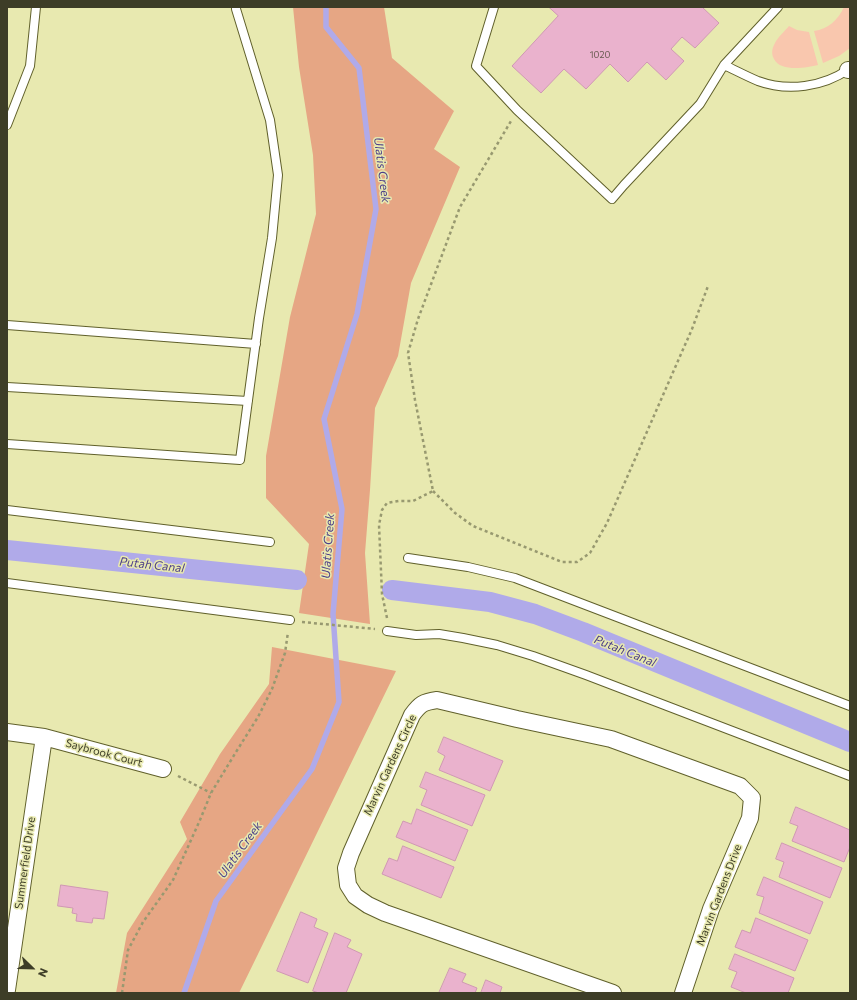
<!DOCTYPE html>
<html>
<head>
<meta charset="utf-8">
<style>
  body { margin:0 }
  #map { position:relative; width:857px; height:1000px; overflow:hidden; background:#e8e9b0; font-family:Commissioner,sans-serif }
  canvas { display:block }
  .frame { position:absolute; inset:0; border:8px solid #3d3d27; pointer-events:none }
  .north { position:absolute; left:12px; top:948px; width:40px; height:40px; -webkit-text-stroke:3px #e8e9b0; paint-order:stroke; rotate:113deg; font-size:11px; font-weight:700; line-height:16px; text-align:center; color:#3d3d27 }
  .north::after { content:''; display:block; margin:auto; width:14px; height:18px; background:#3d3d27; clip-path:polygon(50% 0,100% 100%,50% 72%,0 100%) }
</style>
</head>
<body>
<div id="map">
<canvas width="857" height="1000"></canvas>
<div class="frame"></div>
<div class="north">N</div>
</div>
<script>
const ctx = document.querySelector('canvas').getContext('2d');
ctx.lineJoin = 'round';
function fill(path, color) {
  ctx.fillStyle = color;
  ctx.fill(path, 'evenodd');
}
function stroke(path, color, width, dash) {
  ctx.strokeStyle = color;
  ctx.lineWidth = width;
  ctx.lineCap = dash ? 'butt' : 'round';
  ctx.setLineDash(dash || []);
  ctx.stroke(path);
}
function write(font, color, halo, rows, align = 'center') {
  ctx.font = font + ' Commissioner,sans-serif';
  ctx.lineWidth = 3;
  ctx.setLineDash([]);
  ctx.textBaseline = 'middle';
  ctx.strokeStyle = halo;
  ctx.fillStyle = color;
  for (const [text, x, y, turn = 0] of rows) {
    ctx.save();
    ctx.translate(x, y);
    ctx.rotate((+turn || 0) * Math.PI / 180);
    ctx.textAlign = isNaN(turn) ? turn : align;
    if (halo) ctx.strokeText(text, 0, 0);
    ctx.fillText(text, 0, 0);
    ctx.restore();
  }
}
const green = new Path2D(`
  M844,7H850V48L839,56L823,63L814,31C828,29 838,20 844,7Z
  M789,26L797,30L809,32L818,65C806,68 780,72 774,59C771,54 772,48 775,43C778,37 784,32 789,26Z`);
const forest = new Path2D(`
  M293,7H384L392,58L454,111L434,149L460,167L411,283L398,356L375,408L370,490L365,553L370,624L299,613L309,544L266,498V456L290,317L316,214L313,155L299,67Z
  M272,647L396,671L239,993H116L127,933L187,839L180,822L220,754L269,684Z`);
const stream = new Path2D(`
  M184,993L216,901L312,769L339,702L333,614L342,509L324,419L357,314L376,209L359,68L326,27V7`);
const canal = new Path2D(`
  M7,550L297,580
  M392,590L490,602L535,614L583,632L850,742`);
const building = new Path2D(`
  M549,7H702L719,23L695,48L682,37L671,49L684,61L666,80L647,62L628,82L610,64L586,89L564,69L541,93L512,66L558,16Z
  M444,737L503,761L490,791L439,770L445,756L438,752Z
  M426,772L485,795L472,826L421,805L427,790L420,787Z
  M796,807L850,830V847L844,862L792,841L798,826L790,823Z
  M417,809L468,830L455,861L396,837L403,821L411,824Z
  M782,843L842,868L830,898L779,877L784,862L776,859Z
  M403,846L454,867L441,898L382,874L389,858L397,861Z
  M764,877L823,902L810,934L759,913L764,897L757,895Z
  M61,885L108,892L104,919L93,918L92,923L76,921L77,914L72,913L73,908L58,906Z
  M301,912L317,919L314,927L328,933L308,983L277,971Z
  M756,918L808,940L795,971L735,947L742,930L750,933Z
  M335,933L351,940L347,947L362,954L346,993H319L313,991Z
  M735,954L794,978L788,993H746L731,987L737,972L729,969Z
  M450,968L466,974L462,982L477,988L475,993H439Z
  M486,980L502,987L500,993H481Z`);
const path = new Path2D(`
  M433,491L455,513L473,526L562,562H577L590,553L607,523L692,329L708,286
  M387,618L382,594L379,525L382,510L387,503L399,501H413L433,491L415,400L408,353L418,319L460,207L511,121
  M302,622L375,629
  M178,776L211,793
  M122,993L128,950L143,922L173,880L200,820L211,793L236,752L258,717L272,689L285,653L288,632`);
const lane = new Path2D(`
  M494,7L476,66L517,110L612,199L624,185L700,104L724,65L778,7
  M724,65C735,70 746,76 758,81C788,92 823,87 849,69
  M7,125L30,66L36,7
  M7,325L256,344
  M7,387L248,401
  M7,444L240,460L259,318L272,238L278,175L270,120L236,9V7
  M7,510L270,542
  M408,558L468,567L515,578L850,706
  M7,583L290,620
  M387,631L416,635L439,634L463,638L497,645L533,656L586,675L850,776`);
const street = new Path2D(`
  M848,70H850
  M7,732L44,737L163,769
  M7,990L44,737
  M613,993L385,913L368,905L355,896L348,885L346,868L351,853L412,715C420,704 423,702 437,700L517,719L611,739L740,786L752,798L750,818L711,909L683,993`);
const numberNames = [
  ["1020",600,55]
];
const streetNames = [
  ["Saybrook Court",104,753,15],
  ["Marvin Gardens Circle",390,765,-65],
  ["Summerfield Drive",25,863,-82],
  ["Marvin Gardens Drive",719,895,-69]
];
const waterNames = [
  ["Ulatis Creek",382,170,83],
  ["Ulatis Creek",328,546,-86],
  ["Putah Canal",152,565,6],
  ["Putah Canal",625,651,22],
  ["Ulatis Creek",240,850,-54]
];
fill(green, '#f9c7ae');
fill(forest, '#e6a684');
stroke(stream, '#b0aae9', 5.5);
stroke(canal, '#b0aae9', 20);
fill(building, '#eab2cd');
stroke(building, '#cf98b3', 1);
stroke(lane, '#60602b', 10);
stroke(street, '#60602b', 18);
stroke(path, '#989970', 2.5, [3, 3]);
stroke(lane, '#fff', 8);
stroke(street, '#fff', 16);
write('9px', '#685a50', null, numberNames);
write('11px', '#3d3d27', '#e8e9b0', streetNames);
write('italic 12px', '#4c3e89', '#e8e9b0', waterNames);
</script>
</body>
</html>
